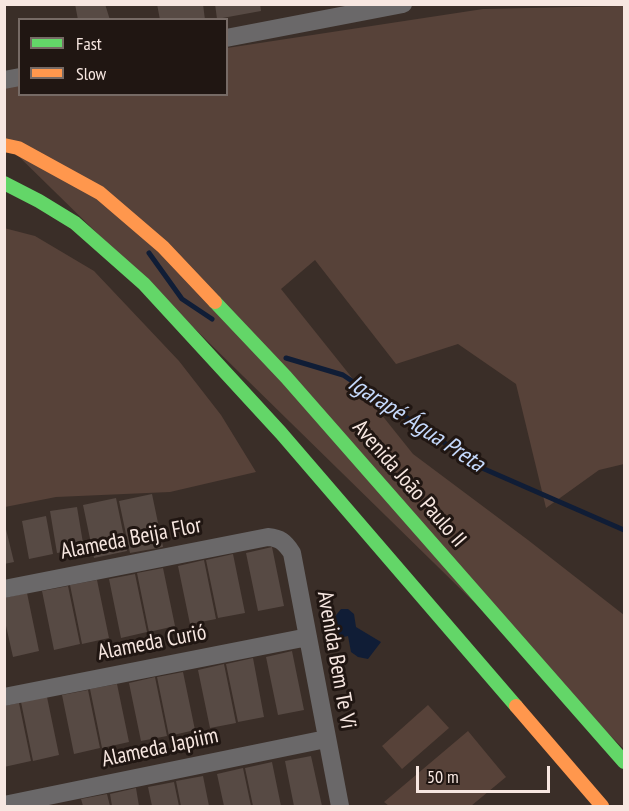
<!DOCTYPE html>
<html>
<head>
<meta charset="utf-8">
<style>
  body { margin:0 }
  #map { position:relative; width:629px; height:811px; overflow:hidden; background:#3a2e28; font-family:"PT Sans Narrow",sans-serif }
  canvas { display:block }
  .frame { position:absolute; inset:0; border:6px solid #f7e7e1; pointer-events:none }
  .legend { position:absolute; left:18px; top:18px; width:210px; height:78px; box-sizing:border-box; background:#201612; border:2px solid #766a65; margin:0; padding:8px 10px; list-style:none; font-size:18px; color:#f7e7e1 }
  .legend li { display:flex; align-items:center; gap:12px; height:30px }
  .legend b { width:30px; border:2px solid #766a65 }
  .scale { position:absolute; left:416px; top:766px; width:134px; height:27px; box-sizing:border-box; border:3px solid #f7e7e1; border-top:0; padding-left:8px; font-size:18px; line-height:21px; white-space:nowrap; color:#f7e7e1; -webkit-text-stroke:4px #201612; paint-order:stroke }
</style>
</head>
<body>
<div id="map">
<canvas width="629" height="811"></canvas>
<div class="frame"></div>
<ul class="legend">
<li><b style="height:8px;background:#63d668"></b>Fast</li>
<li><b style="height:8px;background:#ff974d"></b>Slow</li>
</ul>
<div class="scale">50 m</div>
</div>
<script>
const ctx = document.querySelector('canvas').getContext('2d');
ctx.lineJoin = 'round';
function fill(path, color) {
  ctx.fillStyle = color;
  ctx.fill(path, 'evenodd');
}
function stroke(path, color, width, dash) {
  ctx.strokeStyle = color;
  ctx.lineWidth = width;
  ctx.lineCap = dash ? 'butt' : 'round';
  ctx.setLineDash(dash || []);
  ctx.stroke(path);
}
function write(font, color, halo, rows, align = 'center') {
  ctx.font = font + ' "PT Sans Narrow",sans-serif';
  ctx.lineWidth = 6;
  ctx.setLineDash([]);
  ctx.textBaseline = 'middle';
  ctx.strokeStyle = halo;
  ctx.fillStyle = color;
  for (const [text, x, y, turn = 0] of rows) {
    ctx.save();
    ctx.translate(x, y);
    ctx.rotate((+turn || 0) * Math.PI / 180);
    ctx.textAlign = isNaN(turn) ? turn : align;
    if (halo) ctx.strokeText(text, 0, 0);
    ctx.fillText(text, 0, 0);
    ctx.restore();
  }
}
const green = new Path2D(`
  M623,6L624,9V464L599,470L546,508L516,384L458,344L396,364L315,260L281,289L413,454L528,540L624,615V749L5,143V81L19,79L20,94H226L227,48L483,9Z
  M4,228L35,236L94,271L179,361L221,415L256,472L170,492L56,497L5,507Z
  M428,705L449,728L402,769L382,746Z
  M468,731L506,777L471,806H389L384,802Z`);
const water = new Path2D(`
  M341,609H348L354,614L356,627L381,642L368,659L358,657L351,652L348,636L336,639L332,620Z`);
const stream = new Path2D(`
  M149,253L182,299L212,319
  M286,358L343,375L482,468L624,530`);
const building = new Path2D(`
  M75,4H105L110,20H78Z
  M157,4H203L205,20H160Z
  M215,4H260L261,11L217,19Z
  M152,494L163,547L130,553L119,501Z
  M116,498L127,551L94,558L83,505Z
  M77,507L84,549L57,553L50,511Z
  M46,516L53,554L29,559L22,521Z
  M4,521L14,562L4,564Z
  M272,547L284,606L258,611L246,553Z
  M233,554L245,613L218,618L206,560Z
  M204,560L216,619L190,624L178,566Z
  M163,568L175,626L149,632L137,573Z
  M135,574L147,632L121,638L109,579Z
  M97,580L109,638L82,644L70,585Z
  M68,586L80,644L54,650L42,591Z
  M27,593L39,651L13,657L4,617V598Z
  M292,651L304,710L278,715L266,657Z
  M253,658L264,717L238,722L226,664Z
  M224,664L236,723L210,728L198,670Z
  M183,672L195,730L169,736L157,677Z
  M155,677L167,736L141,741L129,683Z
  M117,684L129,742L102,748L90,689Z
  M88,690L100,748L74,754L62,695Z
  M47,697L59,755L33,761L21,702Z
  M19,703L31,761L4,767V706Z
  M311,756L322,806H294L285,761Z
  M272,762L281,806H253L245,768Z
  M243,768L251,806H224L217,774Z
  M203,776L209,806H181L176,781Z
  M174,782L179,806H152L148,787Z
  M136,788L139,806H112L110,794Z
  M107,794L110,806H83L81,799Z`);
const street = new Path2D(`
  M226,38L403,4
  M4,80L20,77
  M4,589L268,537C280,538 285,542 292,553L340,806
  M4,697L308,637
  M4,805L326,739`);
const fast = new Path2D(`
  M4,183L39,201L75,223L144,284L281,433L516,706
  M215,302L286,377L624,762`);
const slow = new Path2D(`
  M4,145L18,148L100,193L163,247L215,302
  M516,706L602,806`);
const streetNames = [
  ["Avenida João Paulo II",409,484,49],
  ["Alameda Beija Flor",131,539,-11],
  ["Alameda Curió",152,643,-11],
  ["Avenida Bem Te Vi",336,660,80],
  ["Alameda Japiim",160,748,-12]
];
const waterNames = [
  ["Igarapé Água Preta",416,424,33]
];
fill(green, '#574239');
fill(water, '#101d36');
stroke(stream, '#101d36', 5);
fill(building, '#574a44');
stroke(street, '#6a6869', 18);
stroke(fast, '#63d668', 14);
stroke(slow, '#ff974d', 14);
write('22px', '#f7e7e1', '#201612', streetNames);
write('italic 24px', '#c4d8fb', '#201612', waterNames);
</script>
</body>
</html>
